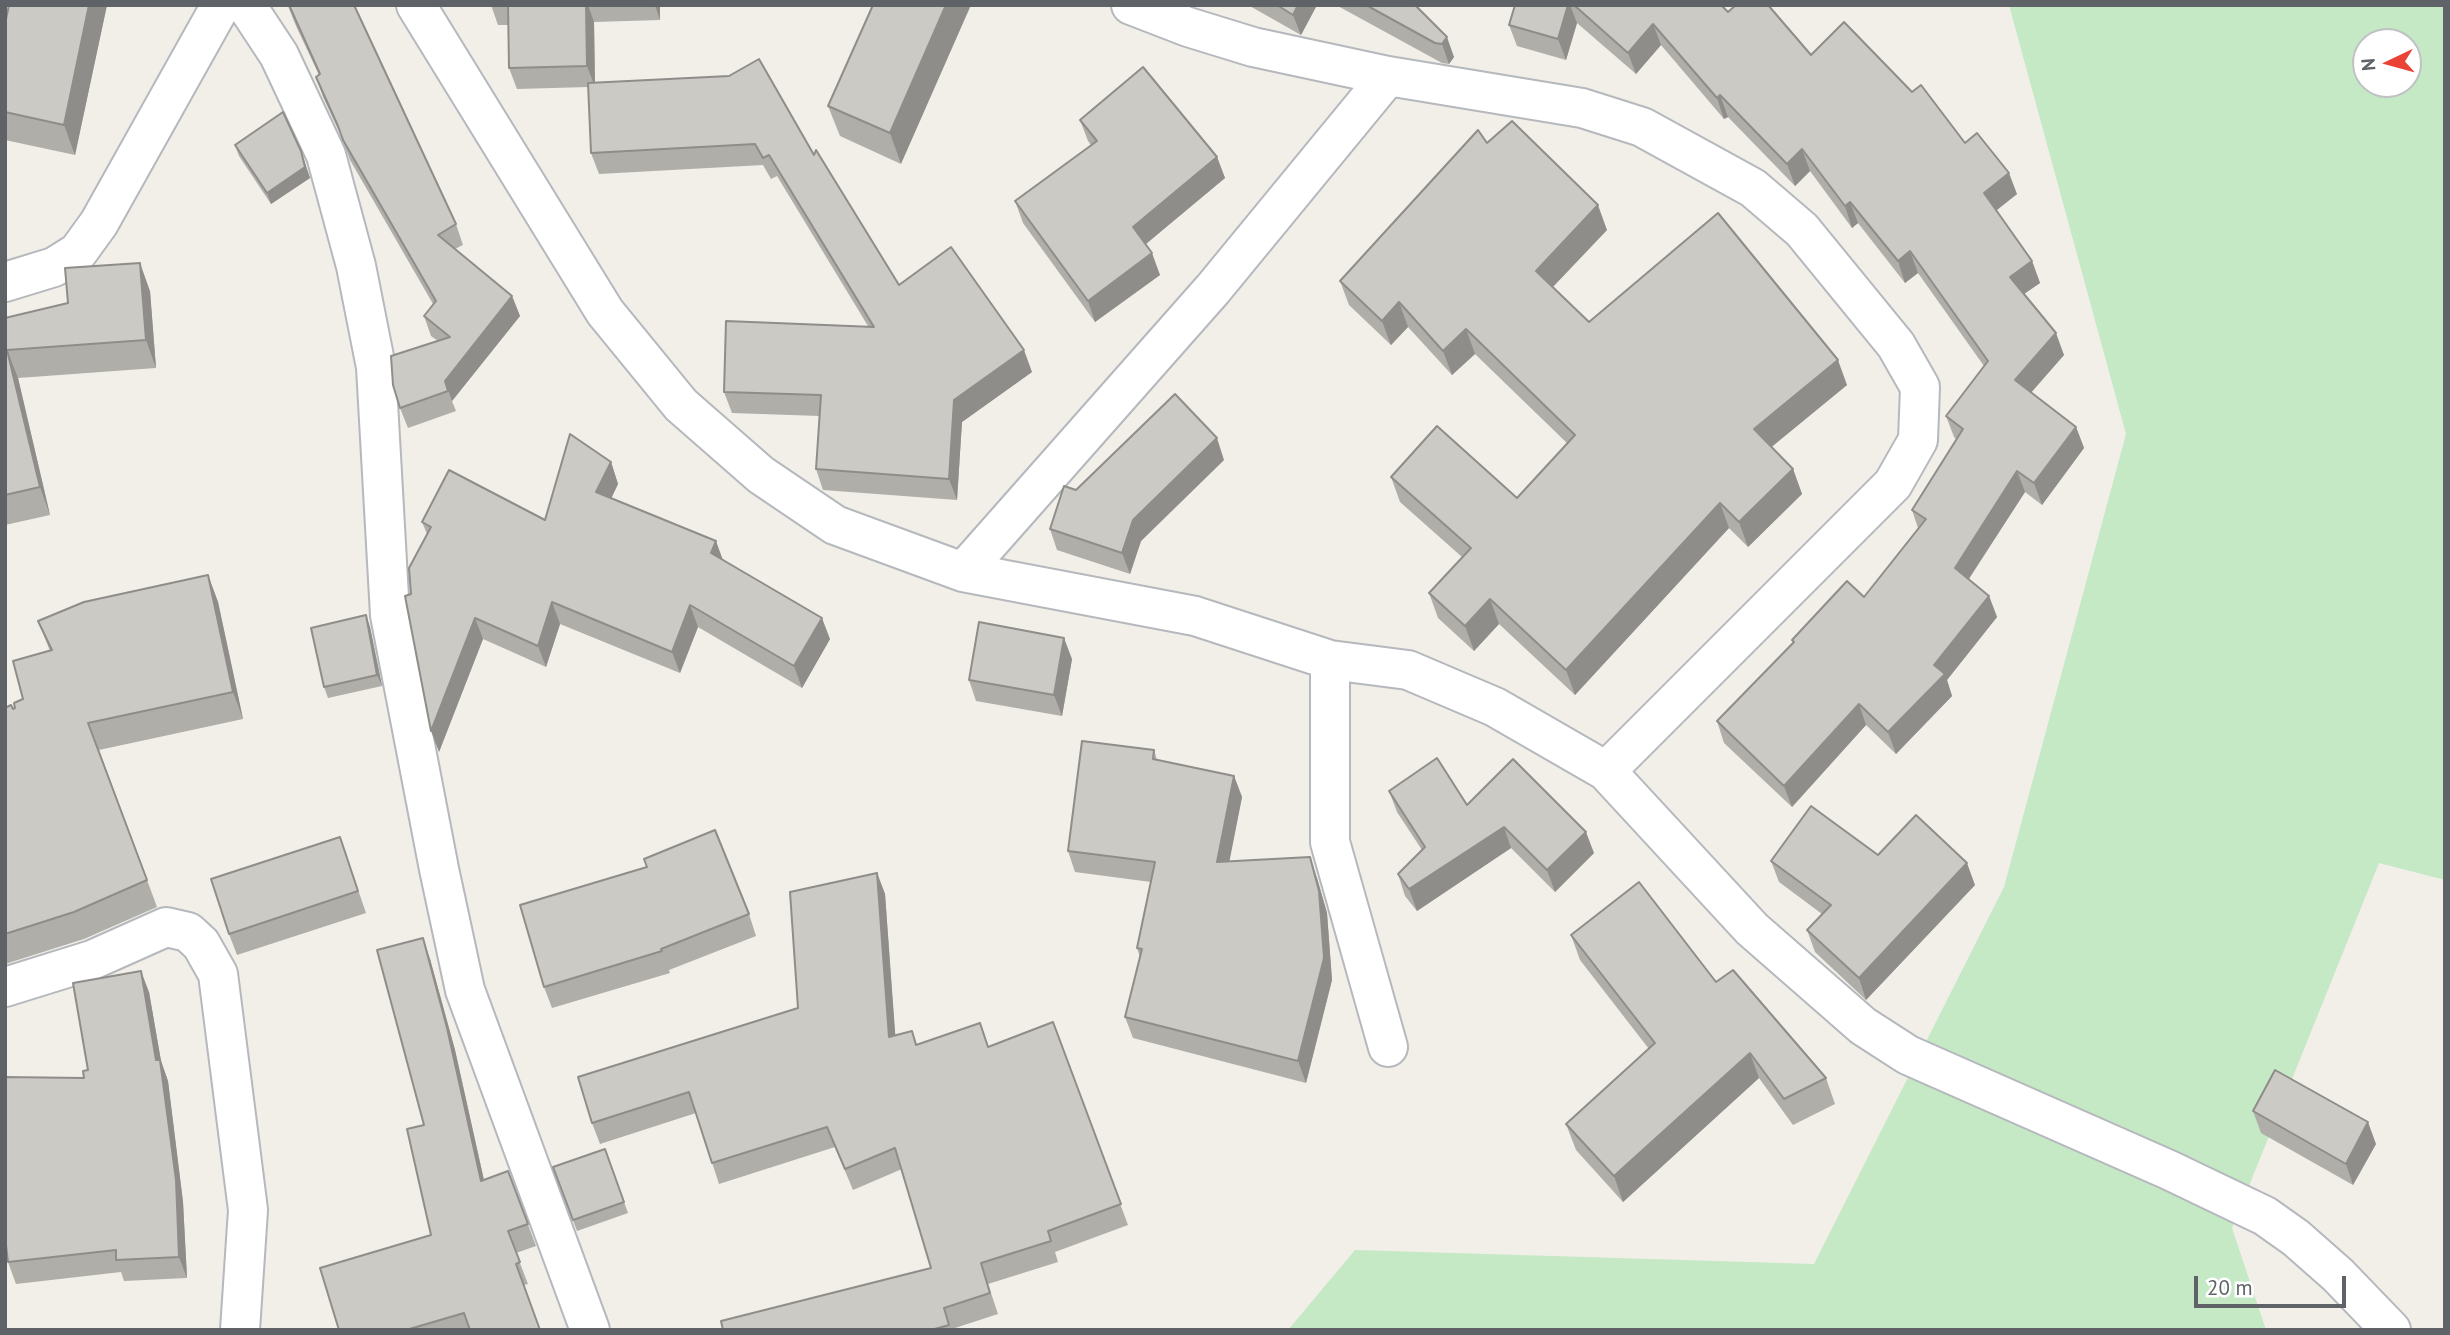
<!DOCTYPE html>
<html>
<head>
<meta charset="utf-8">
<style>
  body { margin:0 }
  #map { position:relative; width:2450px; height:1335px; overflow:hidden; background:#f1efe8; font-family:"PT Sans",sans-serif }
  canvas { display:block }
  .frame { position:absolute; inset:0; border:7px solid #5f6368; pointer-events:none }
  .north { position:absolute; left:2352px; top:28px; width:70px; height:70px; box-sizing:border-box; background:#fff; border:2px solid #bfc1c3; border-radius:50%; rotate:265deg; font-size:19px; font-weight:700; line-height:28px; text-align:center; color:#5f6368 }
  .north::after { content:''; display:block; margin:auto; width:24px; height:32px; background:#ea4335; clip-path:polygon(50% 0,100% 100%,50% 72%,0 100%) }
  .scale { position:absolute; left:2194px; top:1276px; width:152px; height:32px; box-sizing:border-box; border:4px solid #5f6368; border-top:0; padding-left:9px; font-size:21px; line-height:24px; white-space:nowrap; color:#5f6368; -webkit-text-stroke:5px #fff; paint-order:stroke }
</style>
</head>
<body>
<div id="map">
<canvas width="2450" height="1335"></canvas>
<div class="frame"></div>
<div class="north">N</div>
<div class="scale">20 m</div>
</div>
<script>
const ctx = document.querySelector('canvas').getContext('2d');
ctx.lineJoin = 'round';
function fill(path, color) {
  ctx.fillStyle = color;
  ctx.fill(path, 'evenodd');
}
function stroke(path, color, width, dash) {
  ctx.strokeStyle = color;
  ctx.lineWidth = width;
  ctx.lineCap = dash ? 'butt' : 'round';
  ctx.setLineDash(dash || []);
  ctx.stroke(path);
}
const green = new Path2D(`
  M2009,5H2445V880L2379,863L2232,1228L2266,1330H1288L1355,1250L1814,1264L2004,887L2126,434ZM2366,42H2408V84H2366Z`);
const minor = new Path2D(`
  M246,5L279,55L326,155L356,266L376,367L390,615L439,869L465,990L590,1330
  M416,5L605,312L681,405L761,475L835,525L963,572L1195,616L1330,660L1408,670L1495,707L1606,771L1752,929L1863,1026L1908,1055L2169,1170L2265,1216L2296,1238L2338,1275L2391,1330
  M1131,5L1188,27L1253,47L1388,76L1582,108L1642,127L1753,188L1802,230L1896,345L1920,387L1918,440L1893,484L1606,771
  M5,282L54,267L78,252L99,223L221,5
  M963,572L1213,289L1388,76
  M1330,660V842L1388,1047
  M5,987L92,960L166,927L188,932L201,944L218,974L248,1210L240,1330`);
const wall = new Path2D(`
  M107,5L75,155L5,140V24Z
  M491,5H660V20L594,22L595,83L814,155L899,285L1032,372L962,422L957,500L823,490L816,469L820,416L732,413L724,392L868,326L777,176L771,179L763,165L599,174L591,153L588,87L517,89L509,68L508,25H498Z
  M873,5L901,164L840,136L828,106Z
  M1248,5H1317L1301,35Z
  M1336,5H1415L1454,57L1449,64L1442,63Z
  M1515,5H1721L1728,12L1811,55L1912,92L2017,194L1996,210L2032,261L2040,283L2024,294L2064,355L2031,392L2076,427L2084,448L2042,505L2025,492L1969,579L1989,596L1997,617L1947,680L1952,696L1896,754L1866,725L1792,807L1724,743L1717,721L1793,643L1792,640L1864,597L1918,528L1912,510L1956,439L1954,437L1946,416L1984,366L1918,273L1905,283L1858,223L1852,228L1810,171L1795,186L1728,117L1724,119L1661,45L1636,74L1577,23L1566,60L1517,46L1509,25Z
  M288,6L456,224L463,245L455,249L512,296L520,316L452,401L456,411L408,428L400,408L438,341L431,336L424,316L433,304L350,160L342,138L323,97L316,77L319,75L296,26Z
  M1080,120L1217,157L1225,178L1146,244L1160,275L1095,322L1023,223L1015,201L1091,145L1088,141Z
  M1487,143L1607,230L1553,287L1589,322L1847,385L1771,447L1793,469L1802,494L1748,547L1729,528L1575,695L1499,624L1474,651L1438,618L1429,593L1462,557L1400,502L1391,477L1517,498L1568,444L1475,354L1452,375L1408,327L1391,345L1349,305L1340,281Z
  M235,145L301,151L310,178L271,204L239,156Z
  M150,291L156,368L18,378L50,515L5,525V318Z
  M1224,460L1141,541L1130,574L1057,550L1050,529L1076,490Z
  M611,462L618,484L611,498L723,559L830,639L802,688L698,627L680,673L560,624L546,667L483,639L439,752L427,534L422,522L545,520Z
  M208,575L218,602L243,719L99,750L157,907L84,939L5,964V708L13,709L15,708L23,699L50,651L38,621Z
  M366,615L370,627L382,686L328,698L324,687Z
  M1072,659L1062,716L976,701L969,680Z
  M1154,750L1157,760L1234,776L1242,797L1229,861L1317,878L1327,913L1332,980L1306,1083L1133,1038L1125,1017L1140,957L1137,948L1151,882L1075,872L1068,851Z
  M1389,791L1467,805L1594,853L1555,892L1511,848L1417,911L1405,896L1398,874L1422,850L1397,812Z
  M340,837L366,913L237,955L229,934Z
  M1878,855L1975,885L1866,1000L1815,952L1807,930L1822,914L1779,882L1771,861Z
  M877,873L885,894L895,1036L912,1031L917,1045L989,1047L1053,1022L1128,1225L1055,1252L1058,1262L988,1284L998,1314L952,1329V1330H723L931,1268L902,1169L853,1190L835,1147L719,1184L696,1113L600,1144L592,1123L798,1008Z
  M749,914L756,936L669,970L670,973L552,1008L544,987Z
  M1571,935L1716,982L1826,1078L1835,1104L1793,1125L1759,1078L1623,1202L1576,1150L1566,1124L1649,1049L1580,960Z
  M430,959L455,1050L484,1180L508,1171L536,1246L516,1253L528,1284L524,1285L540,1330H339L431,1235L424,1125Z
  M149,992L161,1061L168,1081L183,1202L187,1278L124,1281L121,1272L16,1284L8,1262L84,1078L88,1070Z
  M2253,1111L2376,1144L2353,1185L2261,1133Z
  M605,1149L628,1213L577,1231L553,1167Z`);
const shadedWall = new Path2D(`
  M89,5H107L75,155L64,125Z
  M586,5H588L594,22L595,87L587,66Z
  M655,5H660V20Z
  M946,5H971L901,164L890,133Z
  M1298,5H1317L1301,35L1293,15Z
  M1568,5H1570L1577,23L1566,60L1558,39Z
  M1653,24L1661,45L1636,74L1628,53Z
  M1447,37L1454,57L1449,64L1442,44Z
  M1720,95L1728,117L1724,119L1717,98Z
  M1802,149L1810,171L1795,186L1787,164Z
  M301,151L310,178L271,204L267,193Z
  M1217,157L1225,178L1141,248L1133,227Z
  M2009,173L2017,194L1992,214L1984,193Z
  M1850,202L1858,223L1852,228L1845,206Z
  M1598,205L1607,230L1545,295L1536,271Z
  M1910,251L1918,273L1905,283L1898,261Z
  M1152,253L1160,275L1095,322L1088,301Z
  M2032,261L2040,283L2018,298L2010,277Z
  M140,263L150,291L156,368L146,340Z
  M512,296L520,316L452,401L445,381Z
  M1399,302L1408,327L1391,345L1382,321Z
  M1466,329L1475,354L1452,375L1443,351Z
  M2056,333L2064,355L2023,402L2015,380Z
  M7,350L18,378L50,515L40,487Z
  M1024,350L1032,372L962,422L957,500L949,479L954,400Z
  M1838,360L1847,385L1763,454L1754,429Z
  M2076,427L2084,448L2042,505L2034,483Z
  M1217,438L1224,460L1141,541L1130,574L1122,553L1133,520Z
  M611,462L618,484L604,514L596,492Z
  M1793,469L1802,494L1748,547L1739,522Z
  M2017,471L2025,492L1962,589L1955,568Z
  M1720,503L1729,528L1575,695L1566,670Z
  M716,541L724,563L711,553Z
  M208,575L218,602L243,719L233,692Z
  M1989,596L1997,617L1947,680L1952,696L1896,754L1888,732L1934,665Z
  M1490,599L1499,624L1474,651L1465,626Z
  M552,602L560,624L546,667L538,646Z
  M690,605L698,627L680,673L672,652Z
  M366,615L370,627L382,686L377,675Z
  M475,618L483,639L439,752L431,731Z
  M822,618L830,639L802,688L794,666Z
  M1064,638L1072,659L1062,716L1054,695Z
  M1859,704L1866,725L1792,807L1784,786Z
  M1234,776L1242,797L1225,884L1217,862Z
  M1504,827L1511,848L1417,911L1409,889Z
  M1586,832L1594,853L1555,892L1547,870Z
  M1310,857L1317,878L1327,913L1332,980L1306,1083L1298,1061Z
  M1967,863L1975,885L1866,1000L1859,978Z
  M877,873L885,894L897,1058L889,1037Z
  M423,938L430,959L455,1050L489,1203L481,1181Z
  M141,971L149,992L161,1061L168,1081L183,1202L187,1278L179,1257L156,1060Z
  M1750,1053L1759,1078L1623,1202L1614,1176Z
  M2368,1122L2376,1144L2353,1185L2346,1164Z`);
const building = new Path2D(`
  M9,5H89L64,125L5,112V24Z
  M289,5H354L456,224L438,235L512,296L445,381L448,391L400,408L393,385L391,356L450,337L424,316L436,301L343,140L338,126L316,77L320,74Z
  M508,5H586L587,66L509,68Z
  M873,5H946L890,133L828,106Z
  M1277,5H1298L1293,15Z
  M1366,5H1415L1447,37L1442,44L1435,43Z
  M1515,5H1568L1558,39L1509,25Z
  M1574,5H1721L1728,12L1736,5H1768L1811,55L1844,22L1912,92L1921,85L1965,143L1977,133L2009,173L1984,193L2032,261L2010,277L2056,333L2015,380L2076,427L2034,483L2017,471L1955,568L1989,596L1934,665L1945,674L1888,732L1859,704L1784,786L1717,721L1794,642L1792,640L1847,581L1864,597L1926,519L1912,510L1963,429L1946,416L1988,361L1910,251L1898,261L1850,202L1845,206L1802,149L1787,164L1720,95L1717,98L1653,24L1628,53Z
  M759,59L814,155L816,150L899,285L951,247L1024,350L954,400L949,479L816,469L821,395L724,392L726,321L874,327L769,155L763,158L755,144L591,153L588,83L729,76Z
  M1143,67L1217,157L1133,227L1152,253L1088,301L1015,201L1097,141L1080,120Z
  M283,112L301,151L305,167L267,193L235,145Z
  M1512,121L1598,205L1536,271L1589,322L1718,213L1838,360L1754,429L1793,469L1739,522L1720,503L1566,670L1490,599L1465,626L1429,593L1471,548L1391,477L1437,426L1517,498L1575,435L1466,329L1443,351L1399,302L1382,321L1340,281L1478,130L1487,143Z
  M140,263L146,340L7,350L40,487L5,495V318L68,303L65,268Z
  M1175,394L1217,438L1133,520L1122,553L1050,529L1064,486L1076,490Z
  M570,434L611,462L596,492L716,541L711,553L822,618L794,666L690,605L672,652L552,602L538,646L475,618L431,731L405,596L411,594L409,568L431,527L422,522L449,470L545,520Z
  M208,575L233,692L88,723L147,880L74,912L5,934V708L11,705L13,709L15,708L14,703L23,699L13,661L52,650L38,621L84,602Z
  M366,615L377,675L324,687L311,628Z
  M979,622L1064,638L1054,695L969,680Z
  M1082,741L1154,750L1153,759L1234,776L1217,862L1310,857L1319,891L1324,958L1298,1061L1125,1017L1142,949L1137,948L1155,862L1068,851Z
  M1437,758L1467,805L1513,759L1586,832L1547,870L1504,827L1409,889L1398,874L1425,847L1389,791Z
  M1811,806L1878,855L1916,815L1967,863L1859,978L1807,930L1831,905L1771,861Z
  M715,830L749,914L661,949L662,951L544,987L520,905L647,867L644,859Z
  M340,837L358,891L229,934L211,879Z
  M877,873L889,1037L912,1031L916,1045L980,1023L988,1047L1053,1022L1121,1204L1048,1231L1051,1241L981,1263L990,1293L944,1308L949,1325L931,1330H723L721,1321L931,1268L895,1148L845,1169L827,1127L712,1163L689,1092L592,1123L578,1077L798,1008L790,892Z
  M1639,882L1716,982L1733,970L1826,1078L1784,1099L1750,1053L1614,1176L1566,1124L1655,1043L1571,935Z
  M423,938L447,1028L481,1181L508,1171L528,1224L508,1231L520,1262L516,1264L540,1330H470L464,1313L406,1330H339L320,1268L431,1235L407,1129L424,1125L377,950Z
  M141,971L156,1060H160L176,1180L179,1257L116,1260V1250L8,1262L5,1237V1077L84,1078L83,1071L88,1070L73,983Z
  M2275,1070L2368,1122L2346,1164L2253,1111Z
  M605,1149L624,1202L573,1220L553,1167Z`);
fill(green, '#c5e8c5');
stroke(minor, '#b5b8bc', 42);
stroke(minor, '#fff', 38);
fill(wall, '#afaea9');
fill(shadedWall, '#8f8d8a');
fill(building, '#cccac5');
stroke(building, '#8f8d8a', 2);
</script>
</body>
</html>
